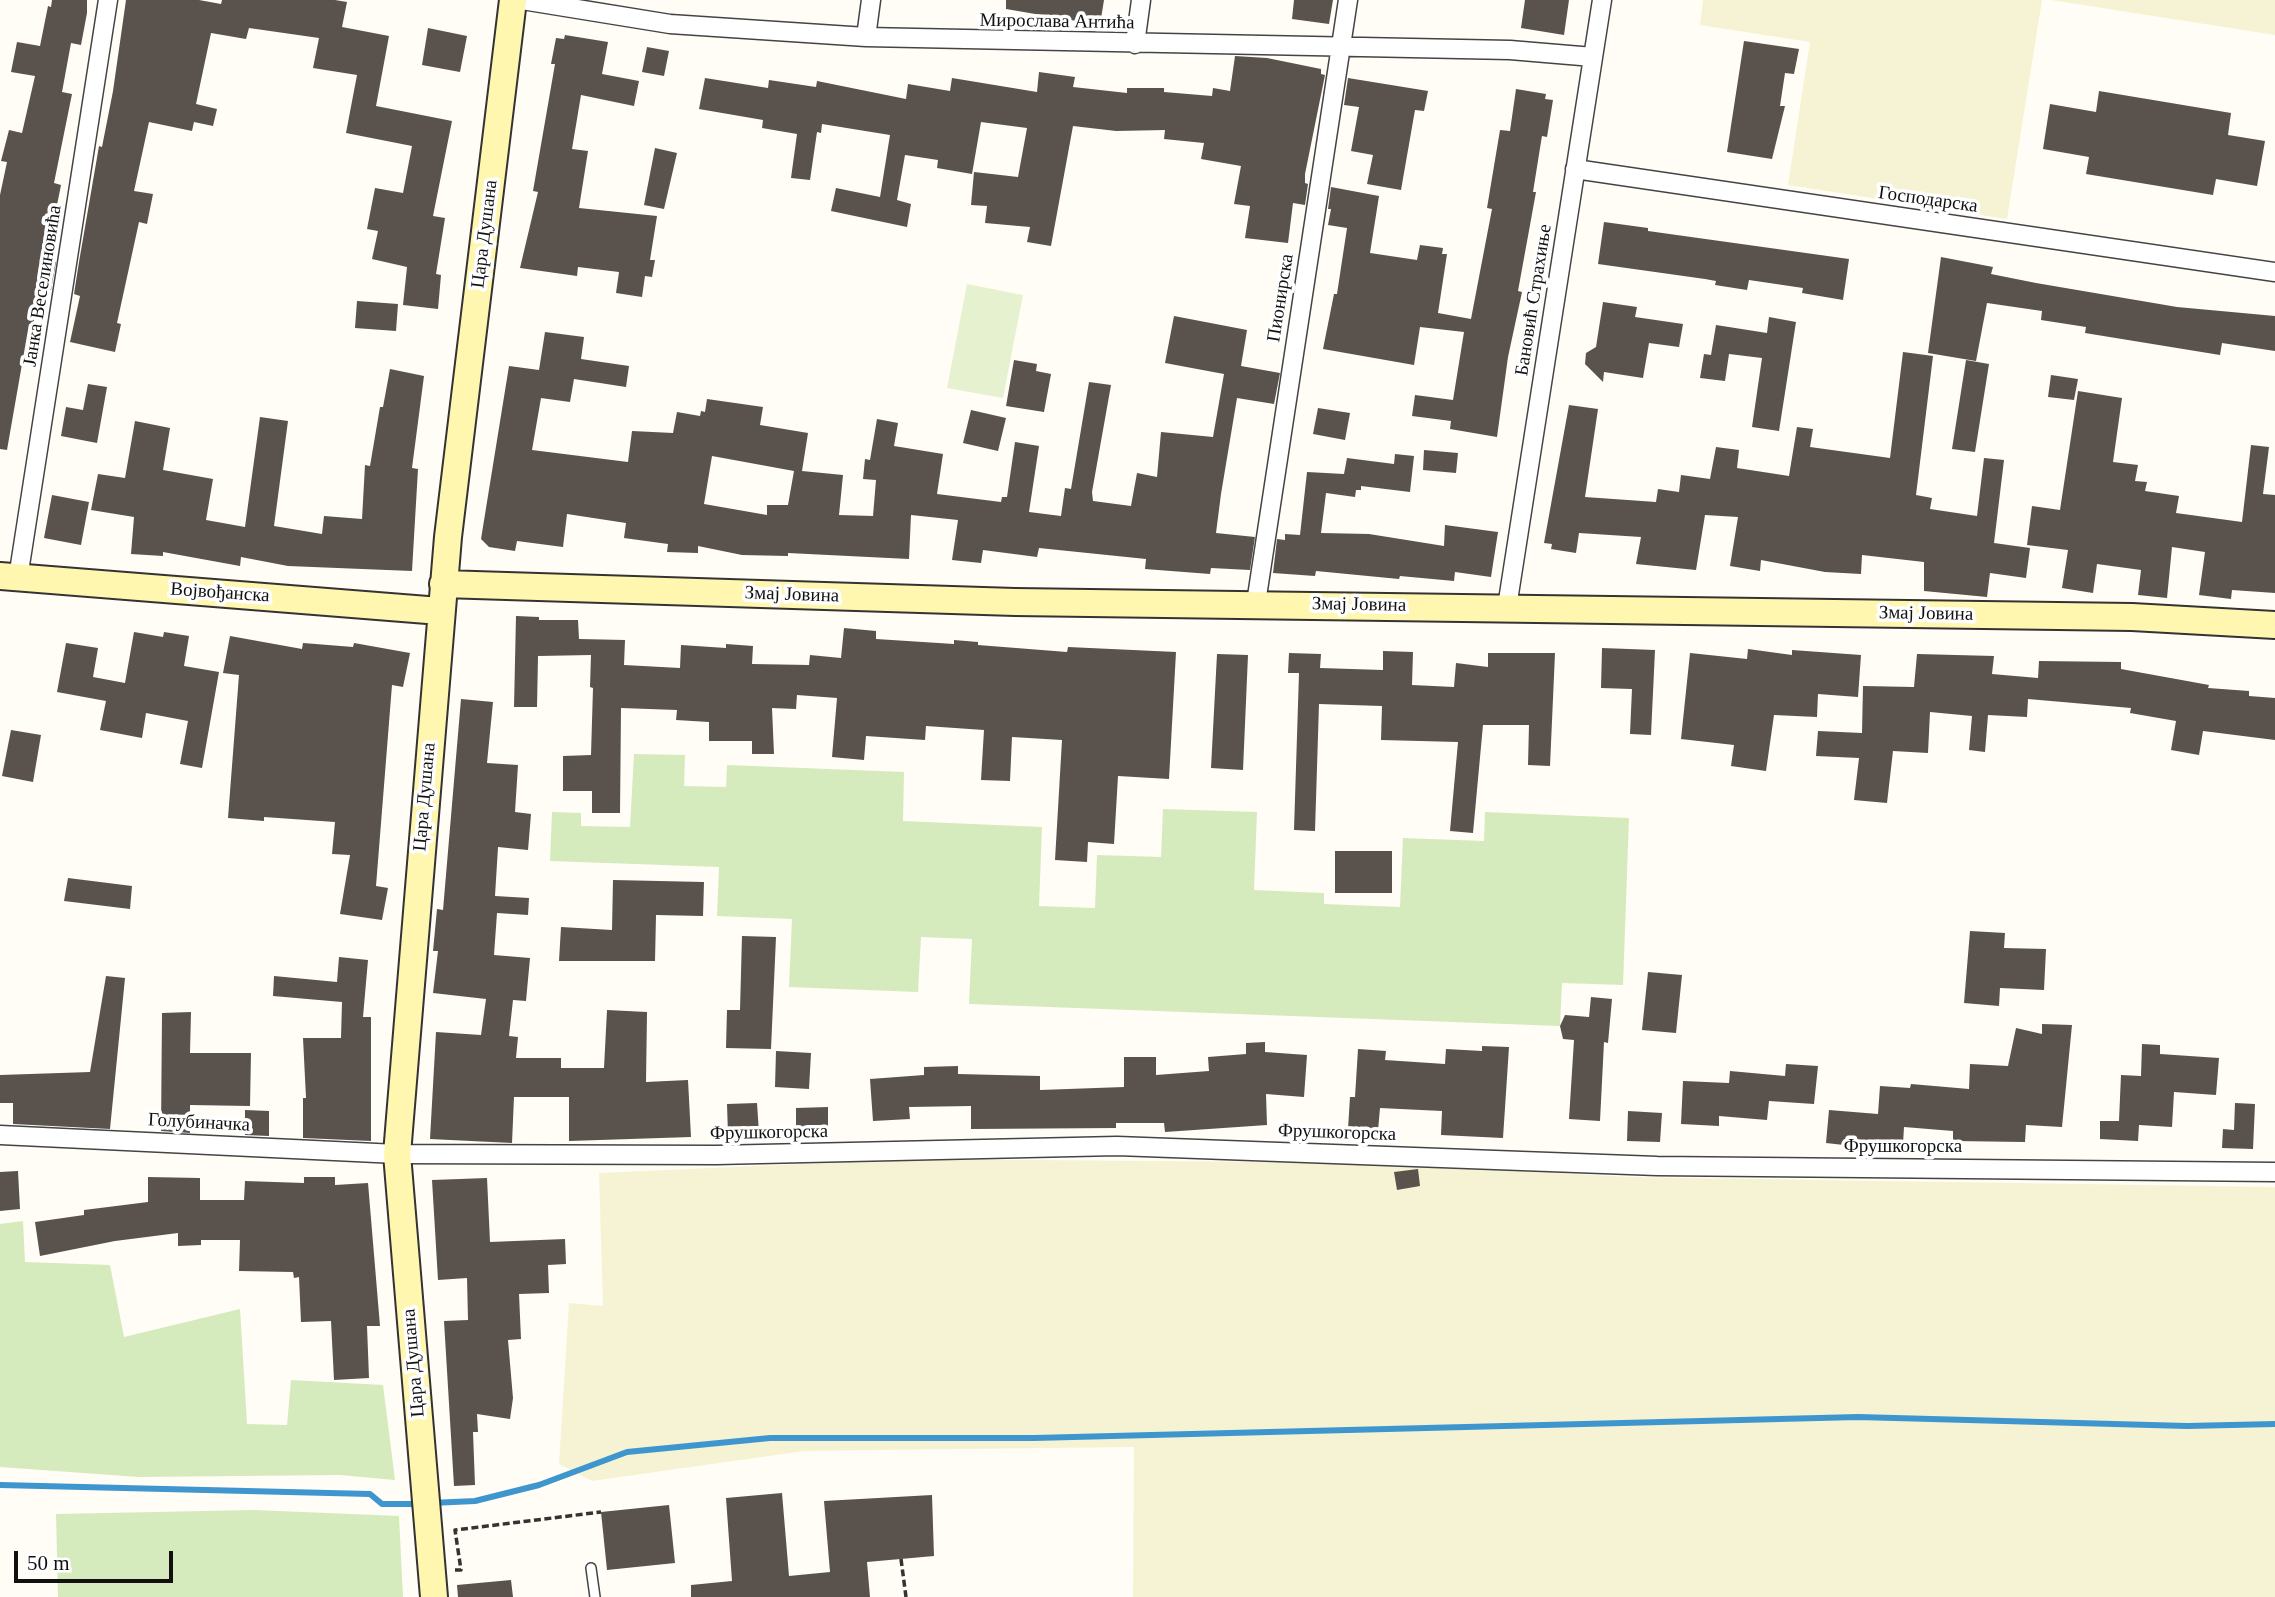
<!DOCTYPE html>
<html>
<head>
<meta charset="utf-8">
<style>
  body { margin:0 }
  #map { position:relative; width:2275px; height:1597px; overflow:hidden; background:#fffdf5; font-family:Georgia,serif }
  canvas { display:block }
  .scale { position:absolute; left:14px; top:1551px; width:159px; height:32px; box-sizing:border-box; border:4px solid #111; border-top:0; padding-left:9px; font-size:21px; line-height:24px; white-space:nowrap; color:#111; -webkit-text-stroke:5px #fff; paint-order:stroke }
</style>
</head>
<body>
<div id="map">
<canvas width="2275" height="1597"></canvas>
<div class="scale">50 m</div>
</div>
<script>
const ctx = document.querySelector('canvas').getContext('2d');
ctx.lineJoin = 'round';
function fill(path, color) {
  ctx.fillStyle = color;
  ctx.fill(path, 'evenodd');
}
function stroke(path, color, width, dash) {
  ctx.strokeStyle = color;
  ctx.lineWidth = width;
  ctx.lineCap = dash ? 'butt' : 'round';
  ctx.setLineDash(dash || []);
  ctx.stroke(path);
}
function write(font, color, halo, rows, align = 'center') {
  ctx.font = font + ' Georgia,serif';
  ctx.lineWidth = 7;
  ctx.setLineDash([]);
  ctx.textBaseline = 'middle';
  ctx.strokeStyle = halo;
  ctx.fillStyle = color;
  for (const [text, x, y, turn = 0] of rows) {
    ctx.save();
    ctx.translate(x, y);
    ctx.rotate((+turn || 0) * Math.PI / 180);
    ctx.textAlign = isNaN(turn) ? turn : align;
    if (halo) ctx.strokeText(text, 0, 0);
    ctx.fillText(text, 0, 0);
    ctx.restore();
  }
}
const farmland = new Path2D(`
  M1703,0H2042L2007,219L1788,185L1810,42L1700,25Z
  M2051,0H2275V35Z
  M916,1159L1392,1163L1627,1177L2275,1187V1597H1133L1134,1447L804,1451L592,1481L559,1464L569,1303L603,1306L599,1173Z`);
const green = new Path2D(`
  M634,754L685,755L684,786L726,787L727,765L904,772L903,821L1042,827L1039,906L1095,908L1097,855L1161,857L1163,809L1257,812L1254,890L1324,893V904L1400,907L1403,838L1484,841L1485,812L1629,818L1623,985L1562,983L1560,1026L969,1004L972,939L921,937L918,992L789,987L792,919L717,916L719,867L550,861L552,812L581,813V826L630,827Z
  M23,1221L25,1262L110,1265L124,1337L240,1309L247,1424L287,1425L291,1380L383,1385L395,1480L340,1475L139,1477L0,1467V1224Z
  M254,1510L399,1516L403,1597H58L56,1514Z`);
const pitch = new Path2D(`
  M967,284L1023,295L1003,398L947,388Z`);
const stream = new Path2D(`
  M0,1485L370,1494L382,1504H420
  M431,1503L475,1501L539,1485L627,1452L770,1438H1034L1858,1417L2187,1426L2275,1424`);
const building = new Path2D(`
  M52,0H87V13L81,45L71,43L62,92L72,94L54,183L61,185L46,260L56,262L51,290L40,289L33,325L29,324L7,450L0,449V195L7,162L1,161L9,130L22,133L35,76L11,72L17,42L40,46L48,6L51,7Z
  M126,0H199L221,4L222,0H335L347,2L342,27L389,36L376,106L452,121L433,216L445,218L436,274L441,275L438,309L403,305L407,267L372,259L378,231L367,229L375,188L403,193L412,146L346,133L357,75L313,68L319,38L249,28L246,39L211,33L196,104L217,109L213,126L194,122L192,131L149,122L134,191L153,194L147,224L139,222L117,323L121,324L115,352L70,342L80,296L74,294L79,262L99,146L102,147L113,91Z
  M1006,0H1104L1100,25L1006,9Z
  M1294,0H1333L1329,24L1292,19Z
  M1525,0H1569L1564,35L1521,28Z
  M428,28L467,36L460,72L422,65Z
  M565,35L608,42L602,74L639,81L634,106L581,95L572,149L588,151L579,208L657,216L650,260H655L652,277L645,276L642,297L616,293L619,272L578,267L577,276L520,268L538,192L533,191L555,64H551L556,38L564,39Z
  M1744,41L1799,49L1794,74L1785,73L1780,106H1785L1772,159L1727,152Z
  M647,47L669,51L664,76L642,72Z
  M1235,56L1267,58L1321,69V74L1325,75L1305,174V183L1308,184L1305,205L1293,203L1288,243L1245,238L1250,206L1234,204L1241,166L1201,159L1204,143L1164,139L1165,130L1116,131L1073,126L1051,246L1027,242L1030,227L985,223L987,206L971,205L974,172L1018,177L1027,128L981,122L972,174L937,168L938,160L905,155L897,200L911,204L907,227L831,211L836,188L880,197L890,135L822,124L821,133L817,132L810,180L791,178L797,134L762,128L763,120L699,109L705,78L768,88L769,80L816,87L817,81L906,99L908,84L950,91L952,78L1037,92L1039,72L1075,77L1073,87L1127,93V88H1164V92L1212,96L1213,88L1230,91Z
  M1348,78L1428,91L1424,111L1415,110L1401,190L1367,184L1373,155L1351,151L1359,107L1344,105Z
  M1516,89L1546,94L1545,99L1553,100L1547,137L1542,136L1540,148L1533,192H1536L1518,291L1522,292L1508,357L1497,437L1450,429L1451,421L1412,416L1415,395L1453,400L1464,332L1420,327L1414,365L1323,349L1334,294H1337L1347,228L1328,225L1331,209H1328L1331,187L1379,196L1370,253L1417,260L1420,245L1443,248L1442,254H1447L1438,313L1471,319L1492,209L1487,208L1500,130L1510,131Z
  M2099,91L2231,113L2228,135L2265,141L2257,186L2216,179L2213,195L2086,174L2089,157L2043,149L2050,104L2096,112Z
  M655,148L677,153L664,209L644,205Z
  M1604,222L1648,228V231L1849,259L1843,300L1802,293L1803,288L1749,280L1747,290L1715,285L1716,281L1705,279L1598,264Z
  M1941,257L1993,267L1991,274L2036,283L2177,307L2275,316V351L2222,343L2220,355L2085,333L2086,327L2041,320L2042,311L1987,303L1976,361L1928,353Z
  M357,301L398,304L396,331L355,328Z
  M1603,302L1637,307L1635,317L1683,324L1679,347L1649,343L1643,378L1604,372L1603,382L1585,364L1586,353L1596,347Z
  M1174,316L1247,330L1241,366L1280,373L1274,404L1237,398L1221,494L1216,533L1255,537L1250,570L1211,568L1210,574L1145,569L1146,559L1039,548L1037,557L983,550L981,563L952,560L958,520L911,515L909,559L788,553V556L742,555L698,546V553L667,552L668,544L624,538L626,523L567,514L563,547L517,541L515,551L489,547L481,539L509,366L539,370L545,332L584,337L581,359L629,366L626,387L574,379L570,402L541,398L532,450L628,462L632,431L673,433L677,412L700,416L701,411L705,412L707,399L763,407L760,425L808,433L802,471L843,475L839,515L873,516L876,480L863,479L865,459L870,460L877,419L898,423L894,446L943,454L937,494L1001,502L1002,497H1007L1015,442L1039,446L1029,512L1061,516L1065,488L1071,489L1089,382L1111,385L1092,492L1093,501L1131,506L1137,473L1157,477L1161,432L1213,437L1224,374L1165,363ZM712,456L794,471L788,505H767V515L704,504Z
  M1769,317L1796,322L1779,431L1752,427L1762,358L1729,354L1725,381L1700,378L1704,354L1711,355L1716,325L1767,333Z
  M1903,352L1933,356L1916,495L1932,498L1930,509L1977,516L1984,458L2004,460L1994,543L2030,548L2026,578L1990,573L1987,597L1924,591V562L1862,555L1861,574L1825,572L1761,560L1760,571L1730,566L1738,517L1705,515L1696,570L1636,564L1641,537L1579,533L1576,553L1551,549L1552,544L1544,543L1569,405L1598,409L1585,497L1656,502L1658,489L1679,492L1681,475L1710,479L1716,447L1739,450L1737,468L1789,476L1797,427L1813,429L1810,447L1890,458Z
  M1014,360L1037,364L1036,371L1051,374L1044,412L1006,406Z
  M1966,360L1989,364L1975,452L1952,449Z
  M390,369L424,376L412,468L418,469L412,571L288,566L241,557L240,566L163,552V556L131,554L134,517L91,510L98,474L125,478L135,421L170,428L163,470L213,479L206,520L245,527L260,417L288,421L274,526L322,534L324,516L362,519L365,465L370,466L380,407H383Z
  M2051,375L2078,379L2074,400L2048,397Z
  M88,384L107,387L97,443L61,436L66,407L83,410Z
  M2078,391L2122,398L2113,462L2138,465L2135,481L2147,482L2145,491L2179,496L2176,513L2242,522L2251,445L2269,447L2263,494L2275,495V593L2232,590L2231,599L2199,595L2205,552L2172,547L2167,598L2138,595L2141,570L2097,564L2093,593L2062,588L2068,550L2027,545L2032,506L2060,510Z
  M1318,408L1350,413L1345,440L1313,434Z
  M971,410L1006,418L998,451L963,443Z
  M1424,450L1458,453L1456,473L1423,470Z
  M1395,454L1414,456L1410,492L1361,486V490H1356L1355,497L1326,493L1321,533L1369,534L1444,546L1445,525L1498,532L1491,577L1455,572L1454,581L1400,576L1399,579L1316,571L1315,576L1273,573L1277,539L1285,540V534L1300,535L1307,472L1344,474L1347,458L1394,464Z
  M52,495L89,502L81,545L44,538Z
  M516,616L539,617V620H578L579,639L625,640L624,665L680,668L681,645L726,648V644L753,646L752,664L809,665L810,655L841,658L844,628L876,631V639L954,644V640L978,642V645L1067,652L1068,647L1176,652L1169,779L1118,776L1114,844L1088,842L1087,862L1055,860L1062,740L1012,737L1010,781L981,780L984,730L926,726L925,740L866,736L864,760L832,757L837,698L797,695L796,709L772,708L774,754H752V741H709V722L676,720L677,710L621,708L620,813H592V791H563V756L591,755L593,688L590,687L591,655L538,656L537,707H514Z
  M134,632L163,637L164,632L189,636L184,666L219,672L202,768L180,764L188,721L146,713L142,738L100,730L106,701L57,692L66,643L98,648L93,677L125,683Z
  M230,636L302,649L303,643L353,647L354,643L410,653L403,687L392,685L376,886L388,888L382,920L340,914L350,855L332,854L335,822L264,817V821L228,818L239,675L223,673Z
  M1602,648L1655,650L1651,735L1630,734L1632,689L1601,688Z
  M1748,649L1792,655V650L1861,655L1858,697L1818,694L1817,717L1774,715L1766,771L1731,766L1734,745L1681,739L1690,653L1747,659Z
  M1383,651L1413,652L1412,685L1454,687L1456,663L1488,667V653H1555L1550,766L1528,765L1529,725H1483L1473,833L1450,831L1458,742L1381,740L1382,706L1319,704L1315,831L1294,830L1299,673H1288L1289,653L1321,654L1320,668L1383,670Z
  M1217,654L1248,655L1243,770L1211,768Z
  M1917,654L1994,656L1992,674L2038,678L2039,661L2121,662V669L2209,685L2208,688L2249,691V696L2275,698V740L2203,731L2199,755L2171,750L2176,721L2130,713L2131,708L2028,699L2027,717L1988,715L1985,752L1969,750L1972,716L1930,712L1928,753L1893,751L1887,803L1854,800L1859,758L1816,756L1818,731L1862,733L1863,686L1914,687Z
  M461,699L493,702L487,763L518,765L515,812L531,814L528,850L498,847L495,896L529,898L528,915L497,913L494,955L530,958L526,1001L513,1000L509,1036L518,1037L516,1058H561V1068H604L607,1010L647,1012L646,1082L688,1080L691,1137L569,1141V1097H514L512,1143L430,1139L436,1032L481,1035L486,999L433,993L438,951H433L437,909L443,910Z
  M11,730L41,735L33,782L2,776Z
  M1335,851H1392V893H1335Z
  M68,878L132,886L130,909L64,901Z
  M613,880L704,882L703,916L656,915L655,961H559L561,927L612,930Z
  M1970,931L2005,933L2004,948L2046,949L2044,990L2000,988L1999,1006L1964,1003Z
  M742,936L776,937L771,1049L726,1048L727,1010H740Z
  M339,957L368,960L363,1017H371V1141L303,1138V1098H306L303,1038H341L342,1002L273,996L274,976L337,982Z
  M1648,972L1682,975L1676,1033L1642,1030Z
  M106,976L125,978L110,1129L13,1124V1103H0V1075L90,1072Z
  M1591,997L1612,999L1608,1043L1604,1042L1600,1121L1569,1119L1574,1040L1563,1039L1560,1026L1565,1015L1589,1017Z
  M191,1012L190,1053H251L250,1106L190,1105V1133L161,1131L162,1013Z
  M2042,1024L2072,1025L2062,1127L2026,1125L2025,1142L1953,1141V1131L1904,1127L1903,1144L1853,1140V1146L1826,1143L1829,1110L1878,1114L1880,1086L1910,1088L1911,1084L1969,1089L1970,1064L2008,1066L2016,1028L2042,1034Z
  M1265,1042V1052L1307,1055L1304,1097L1266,1094L1267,1125L1165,1132L1164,1123H1116V1128L971,1129V1106L909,1107L910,1119L873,1121L870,1079L924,1075V1067L958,1066V1074L1040,1076V1090L1124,1087V1057H1156V1075L1209,1071L1208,1057L1246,1054V1043Z
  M2142,1044L2160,1045V1054L2219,1058L2216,1095L2174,1092L2172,1127L2139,1125L2138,1141L2100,1139V1121H2119L2121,1075L2141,1076Z
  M1482,1046L1509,1047L1503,1138L1441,1135L1442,1111L1380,1108L1378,1131L1348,1129L1350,1097H1355L1358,1049L1386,1051L1385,1060L1445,1064L1446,1049L1482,1051Z
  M776,1051L811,1053L809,1089L775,1087Z
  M1786,1064L1818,1066L1814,1104L1769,1101L1767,1120L1719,1116V1126L1681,1124L1683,1081L1729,1083L1730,1071L1785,1076Z
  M757,1103L759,1133L728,1135L727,1104Z
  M2235,1103L2255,1104L2253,1149L2222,1148L2223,1129L2234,1130Z
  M828,1107V1138H796V1108Z
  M245,1110L269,1111V1136L245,1135Z
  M1628,1111L1662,1113L1660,1142L1627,1141Z
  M1418,1169L1420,1186L1397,1190L1394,1172Z
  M18,1171L20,1209L0,1211V1172Z
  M148,1177L200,1178V1200H244L245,1181L304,1183V1177H335V1185L368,1183L380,1326H367L369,1378L334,1380L331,1321L301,1322L299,1277L294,1278L293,1272L239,1271L240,1240H201V1245L178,1246V1233L115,1241L40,1256L35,1222L84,1215V1210L148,1202Z
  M487,1178L490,1242L565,1239L566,1264L548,1265L549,1293L519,1294L521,1339L508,1340L513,1398L510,1419L477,1414L478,1432H473L475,1485L454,1486L444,1321L468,1320L467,1278L438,1280L432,1180Z
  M782,1493L789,1576L830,1572L824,1501L932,1495L934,1556L867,1562L870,1597H691V1585L732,1581L726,1498Z
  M669,1505L675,1563L607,1570L601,1512Z
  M511,1580L513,1597H458L457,1585Z`);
const path = new Path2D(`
  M901,1559L906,1597
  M455,1570H461L455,1530L601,1512`);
const lane = new Path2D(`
  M591,1568L595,1597`);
const street = new Path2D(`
  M522,0L670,24L866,37L1510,50L1593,57
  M866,37L871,0
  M1135,44L1141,0
  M1575,169L2275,272
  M18,578L108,0
  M1256,603L1348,0
  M1507,607L1602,0
  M0,1135L397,1154L716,1155L1117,1146L1657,1166L2275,1172`);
const secondary = new Path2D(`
  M0,576L440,611
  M443,584L1015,602L2132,617L2275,625
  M434,1597L397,1154L448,537L513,0`);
const streetNames = [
  ["Мирослава Антића",1057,22,1],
  ["Господарска",1928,200,8],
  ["Цара Душана",485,234,-83],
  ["Јанка Веселиновића",43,286,-81],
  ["Пионирска",1281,298,-81],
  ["Бановић Страхиње",1534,300,-81],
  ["Војвођанска",220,593,4],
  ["Змај Јовина",792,595,2],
  ["Змај Јовина",1359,605,1],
  ["Змај Јовина",1926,614,1],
  ["Цара Душана",425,797,-85],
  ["Голубиначка",199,1123,3],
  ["Фрушкогорска",769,1133,-1],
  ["Фрушкогорска",1337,1133,2],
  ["Фрушкогорска",1903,1147],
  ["Цара Душана",414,1363,-95]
];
fill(farmland, '#f6f3d4');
fill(green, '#d5ebbd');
fill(pitch, '#e6f2cf');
stroke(stream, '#3f96cf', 6);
fill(building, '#5a524d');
stroke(lane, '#444', 12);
stroke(street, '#444', 21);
stroke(secondary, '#333', 30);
stroke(path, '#333', 3.5, [7, 3.5]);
stroke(lane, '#fff', 9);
stroke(street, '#fff', 18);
stroke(secondary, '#fff6b0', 26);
write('19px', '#111', '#fff', streetNames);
</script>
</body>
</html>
